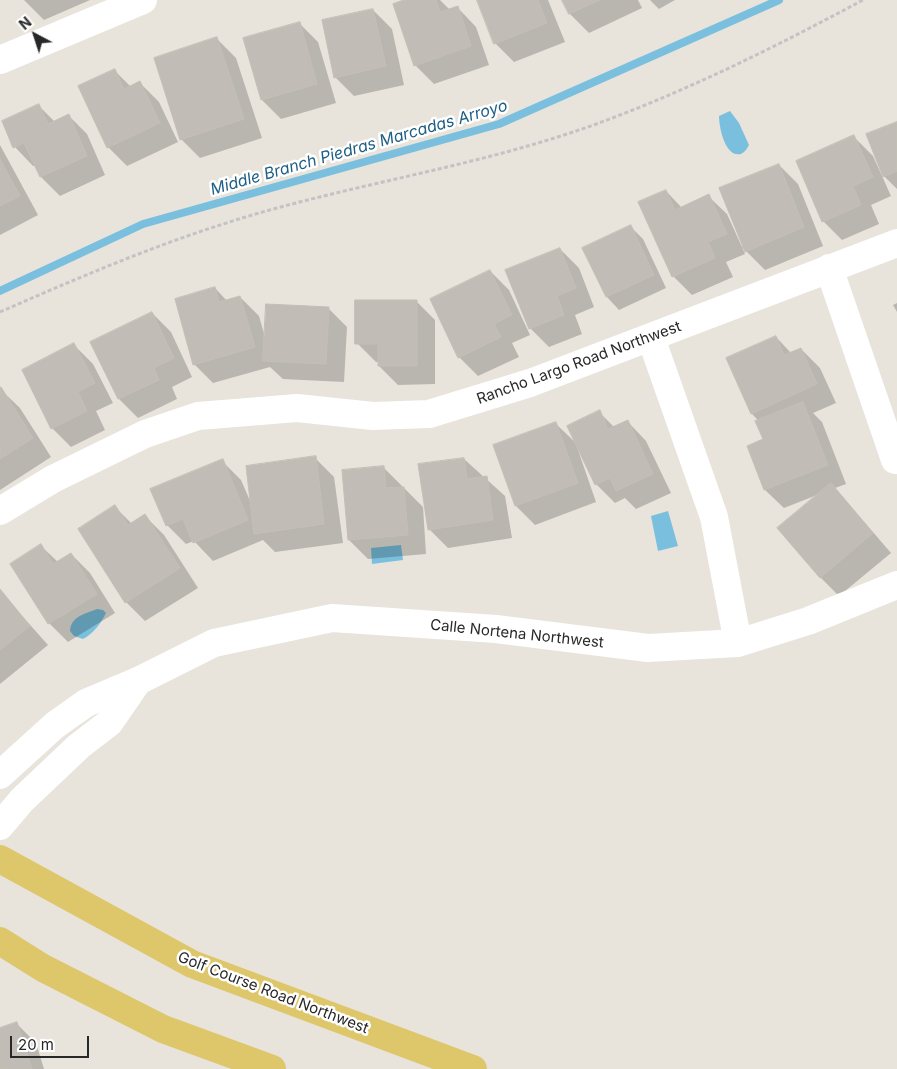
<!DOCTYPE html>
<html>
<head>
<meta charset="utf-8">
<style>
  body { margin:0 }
  #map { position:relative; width:897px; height:1069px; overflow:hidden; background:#e8e3db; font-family:Inter,sans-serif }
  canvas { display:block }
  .north { position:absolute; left:10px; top:10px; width:50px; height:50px; -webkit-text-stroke:4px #fff; paint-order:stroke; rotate:320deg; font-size:14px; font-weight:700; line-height:20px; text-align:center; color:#282828 }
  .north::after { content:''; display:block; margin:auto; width:18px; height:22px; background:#282828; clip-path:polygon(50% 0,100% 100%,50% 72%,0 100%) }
  .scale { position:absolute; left:10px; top:1036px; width:79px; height:22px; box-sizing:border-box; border:2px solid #282828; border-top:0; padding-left:6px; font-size:15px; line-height:18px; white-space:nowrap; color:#282828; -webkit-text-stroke:4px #fff; paint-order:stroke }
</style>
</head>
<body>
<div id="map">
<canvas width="897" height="1069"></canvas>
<div class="north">N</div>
<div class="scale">20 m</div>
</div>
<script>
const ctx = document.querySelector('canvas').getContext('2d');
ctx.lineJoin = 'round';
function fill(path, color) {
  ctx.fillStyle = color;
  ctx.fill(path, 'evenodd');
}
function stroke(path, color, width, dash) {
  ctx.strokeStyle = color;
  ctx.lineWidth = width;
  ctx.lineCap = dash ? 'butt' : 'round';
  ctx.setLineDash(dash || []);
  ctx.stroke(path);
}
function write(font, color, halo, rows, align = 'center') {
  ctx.font = font + ' Inter,sans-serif';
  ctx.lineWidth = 5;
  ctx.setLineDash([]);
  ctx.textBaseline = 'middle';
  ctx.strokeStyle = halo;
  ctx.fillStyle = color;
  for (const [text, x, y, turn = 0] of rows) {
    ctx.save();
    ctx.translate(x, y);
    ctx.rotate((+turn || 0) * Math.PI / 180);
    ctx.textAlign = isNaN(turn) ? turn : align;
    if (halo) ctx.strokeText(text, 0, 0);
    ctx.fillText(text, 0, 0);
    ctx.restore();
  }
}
const water = new Path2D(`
  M730,111L739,123L749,145C747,149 745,152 741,154C725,158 719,127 719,116Z
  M668,511L678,546L658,551L651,516Z
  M401,545L403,560L372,564L371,548Z
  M97,609L103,610L106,613C102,622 92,635 83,639L74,636L70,631C71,616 85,614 97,609Z`);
const shadow = new Path2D(`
  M24,0H90L44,20Z
  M408,0H440L450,10L458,8L476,27L489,65L434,84L415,65Z
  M478,0H548L565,42L514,62L495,43Z
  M564,0H638L642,8L589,33L570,14Z
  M650,0H675L659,9Z
  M373,10L392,29L404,85L354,96L335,77Z
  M299,23L318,42L336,103L281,119L262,100L245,39Z
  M217,39L236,58L262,138L200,158L181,139Z
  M115,71L131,87L140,83L159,102L178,142L127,166L108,147Z
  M39,106L55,122L68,115L87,134L105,175L60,196L41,177L36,165L33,166L15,147Z
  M897,123V189L881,173Z
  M854,137L873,156L891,196L871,205L879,224L842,240L823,221Z
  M0,145L38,215L0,235Z
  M779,165L798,184L823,246L765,270L742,247L745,254L726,262L733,277L692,295L673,276L666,191L682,208L708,196L727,214L742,247Z
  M631,227L643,239L666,288L619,310L607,297L584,249Z
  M560,249L579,268L594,307L575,315L582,334L549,347L530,328Z
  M490,271L509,290L530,335L512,343L519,357L478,376L459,357Z
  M215,288L227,301L240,297L259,316L265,337L328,308L347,327L344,382L283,379L270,367L213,383L194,364Z
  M416,301L435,320V384L398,385L379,366V362H376L357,343Z
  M897,303V312L893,305Z
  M152,313L171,332L192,377L172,387L177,399L138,418L119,399Z
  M776,337L791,353L801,349L820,368L836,403L813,413L822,422L846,484L835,488L891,553L839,596L820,577L817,495L784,508L765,490L764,440L759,421L752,414Z
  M74,345L93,364L113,403L96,411L105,430L71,447L52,428Z
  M0,389L20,408L51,457L0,490Z
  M599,412L615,428L628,422L646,441L671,493L636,509L625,498L615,503L596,484L579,449L578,450L596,502L535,525L516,506L495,446L556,424L577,444Z
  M315,458L334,477L343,543L275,552L263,540L213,561L194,541L186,544L167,525L222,461L241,480L251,503Z
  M464,459L505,496L512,538L448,548L429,529Z
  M384,468L423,507L426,554L368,559L349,540Z
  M115,507L132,524L145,516L164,535L198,588L145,621L126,602L80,530Z
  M41,546L58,562L71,554L90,573L115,613L68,642L49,623L12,565Z
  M0,591L48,645L0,684Z
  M17,1024L36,1043L44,1069H0V1029Z`);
const stream = new Path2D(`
  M0,291L143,224L499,124L779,0`);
const building = new Path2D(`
  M404,0H436L440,12L458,6L471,46L414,66L393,4Z
  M477,0H538L547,23L494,44Z
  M562,0H600L569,14Z
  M373,9L386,66L334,78L322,20Z
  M300,22L317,84L261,100L243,38Z
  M217,37L244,119L180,140L154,58Z
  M115,69L124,89L140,81L160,123L107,148L78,86Z
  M39,104L48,124L69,114L87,156L40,177L24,143L13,148L2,121Z
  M897,122V171L883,177L866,134Z
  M854,135L873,177L853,186L861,205L822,222L796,161Z
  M0,159L20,196L0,206Z
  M779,164L804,227L745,252L719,188Z
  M666,190L675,210L709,194L727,234L708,242L715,258L672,277L638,202Z
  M631,225L654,275L606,297L582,248Z
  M560,248L576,288L557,296L564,315L529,329L505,270Z
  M490,270L512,315L494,324L501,337L458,358L430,299Z
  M215,287L219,302L240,296L255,347L193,365L175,299Z
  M355,300H417V366H378V344H355Z
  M266,304L329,307L326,364L263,361Z
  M152,312L174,358L154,368L159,380L118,399L90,342Z
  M776,336L784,355L801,348L817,384L751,414L726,358Z
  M74,343L95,383L78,392L87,411L51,429L22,370Z
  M1,387L33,438L0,459V388Z
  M803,402L828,465L764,490L747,446L763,439L755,421Z
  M600,410L608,429L628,420L653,474L616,491L610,478L595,485L567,426Z
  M556,422L578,483L515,506L493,445Z
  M316,456L324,524L254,534L246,466Z
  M464,458L467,479L487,476L493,520L428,530L418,464Z
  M223,459L248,520L193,543L183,519L166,526L150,489Z
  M384,466L386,488L404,487L408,535L348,540L342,470Z
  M831,483L873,533L820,578L777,528Z
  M115,505L128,525L145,514L180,568L125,603L78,529Z
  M41,544L53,564L71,553L97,594L48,624L10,564Z
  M0,589L30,626L0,650Z
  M17,1022L32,1069H0V1028Z`);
const path = new Path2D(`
  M0,312C91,272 181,234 277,208C384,179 495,161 599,123C691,89 777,46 863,0`);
const minor = new Path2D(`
  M0,60L143,0
  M829,268L895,460
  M651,338L714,517L738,643
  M0,511L53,479L145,434L198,416L297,408L373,416L429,414L530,383L897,243
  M0,775L55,725L86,703L138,681L214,643L332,618L496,629L648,648L738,643L808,621L897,585
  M0,826L22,800L79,746L109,723L138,681`);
const major = new Path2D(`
  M0,859L192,964L473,1069
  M0,941L43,968L163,1029L272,1069`);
const streetNames = [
  ["Rancho Largo Road Northwest",579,363,-20],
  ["Calle Nortena Northwest",517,634,6],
  ["Golf Course Road Northwest",273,993,21]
];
const waterNames = [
  ["Middle Branch Piedras Marcadas Arroyo",359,148,-16]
];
fill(water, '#7ac0de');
fill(shadow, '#0003');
stroke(stream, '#7ac0de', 8);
fill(building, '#c1bdb6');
stroke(building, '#c3bfb5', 1);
stroke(path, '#c3c3c3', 3, [4, 2.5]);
stroke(minor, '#fff', 28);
stroke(major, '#dec76a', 28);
write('15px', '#282828', '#fff', streetNames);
write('italic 16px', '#1d5e86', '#fff', waterNames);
</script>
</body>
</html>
